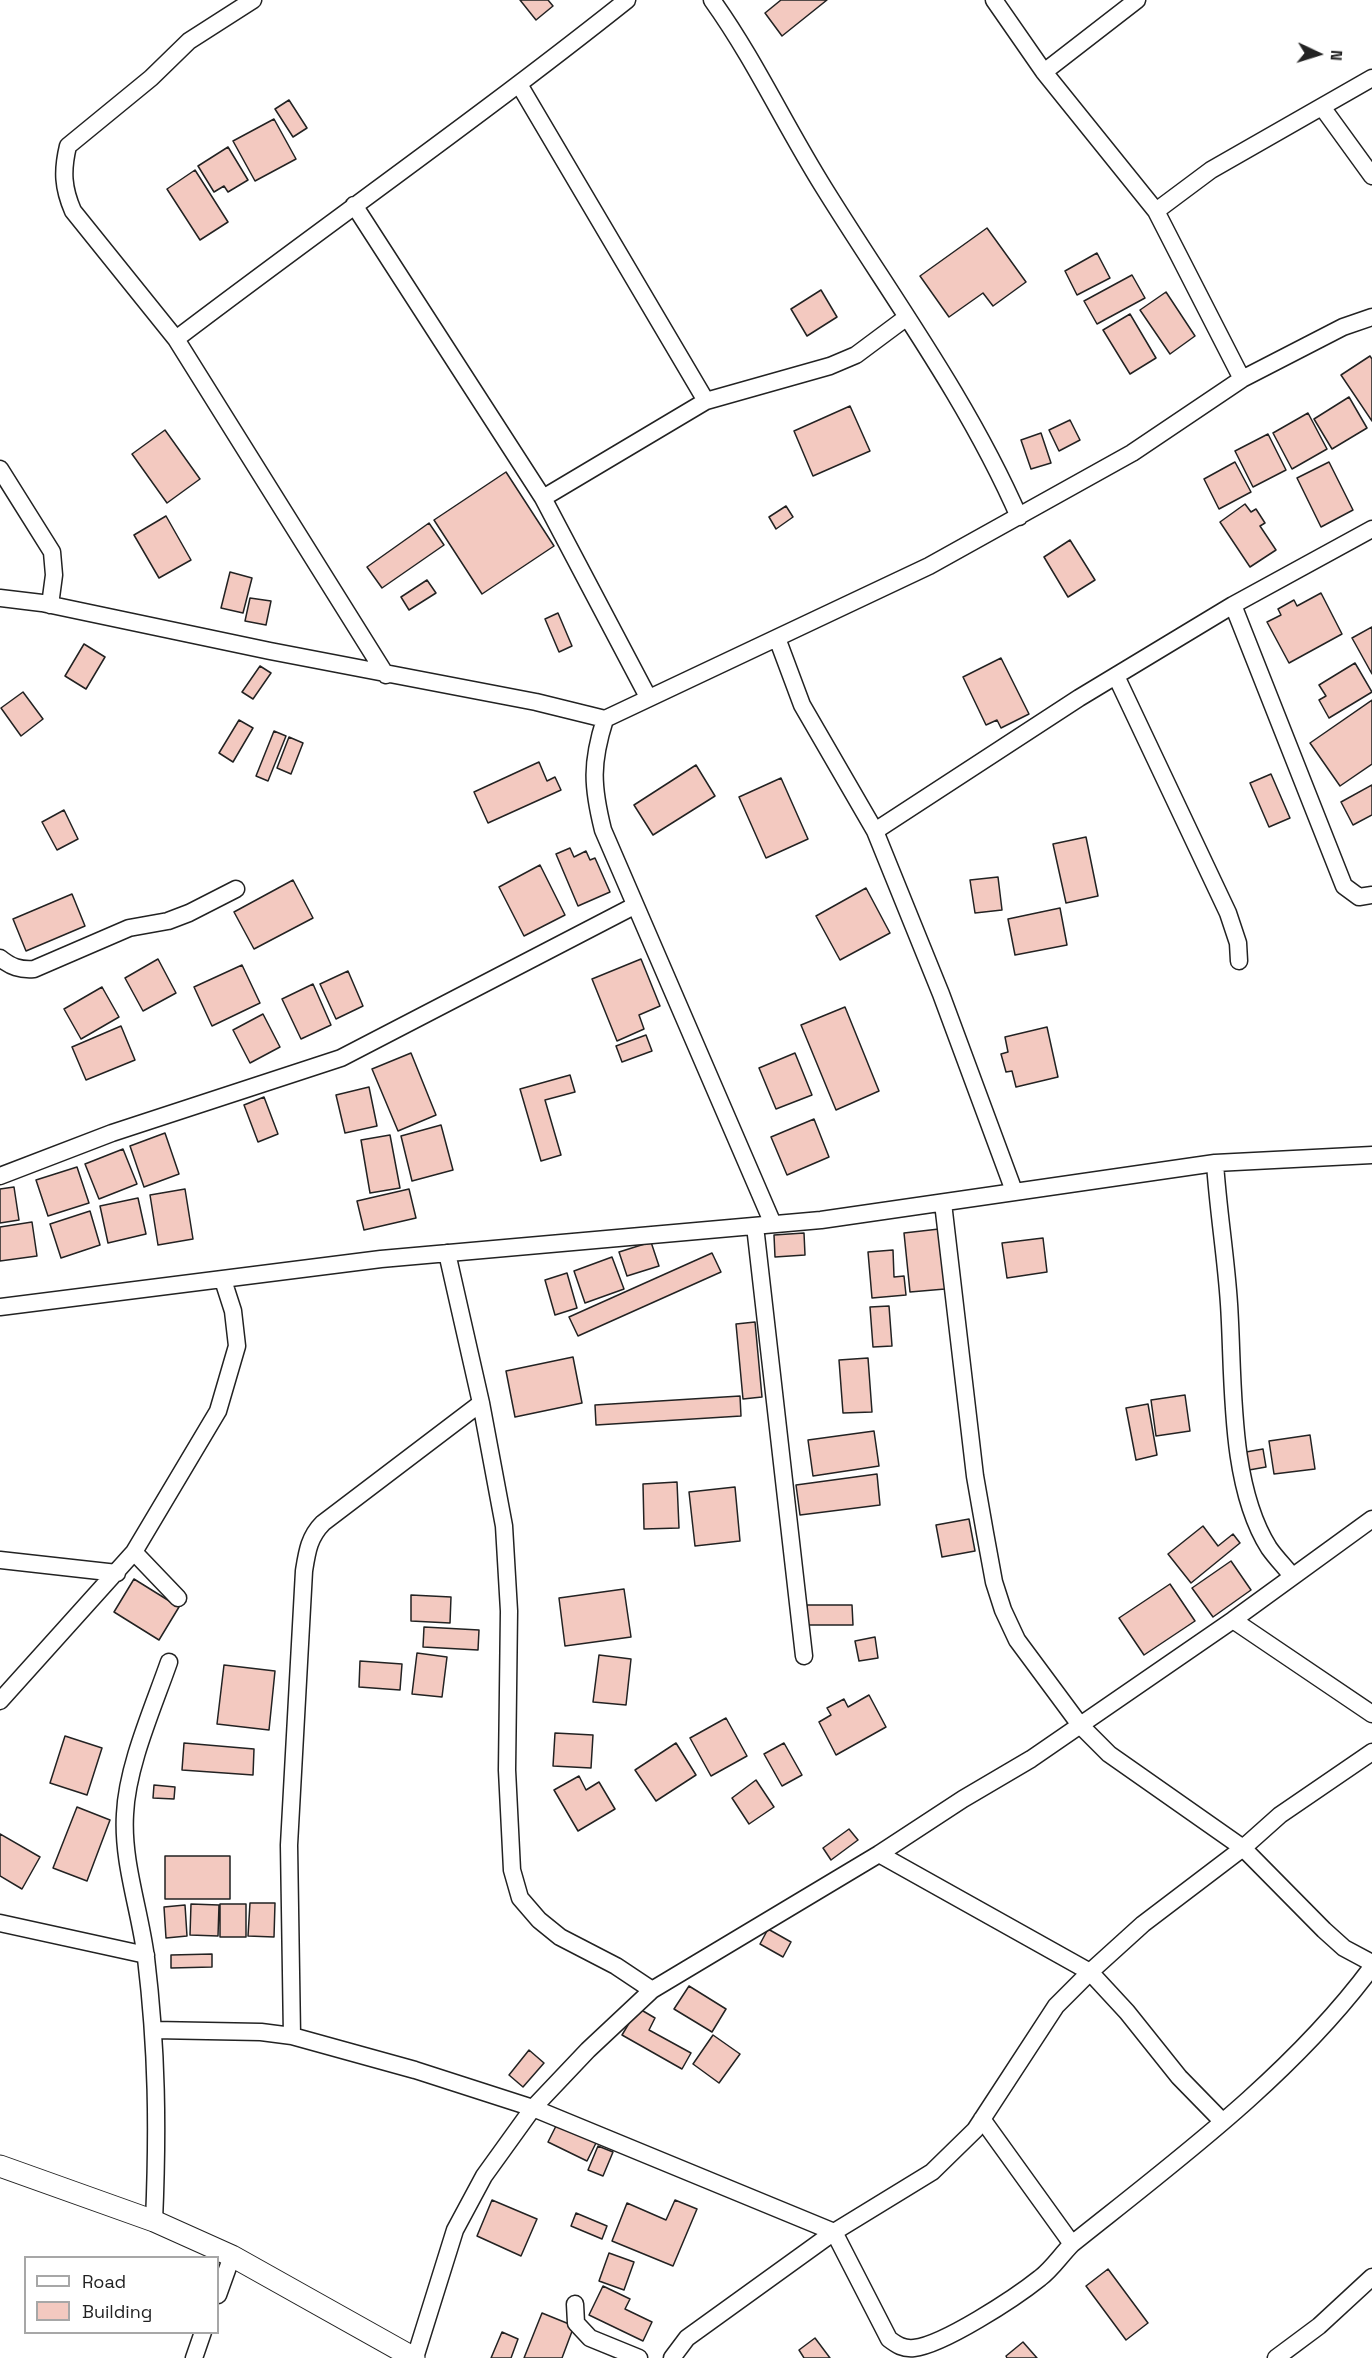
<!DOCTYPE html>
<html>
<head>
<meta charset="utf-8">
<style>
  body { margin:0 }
  #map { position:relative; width:1372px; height:2358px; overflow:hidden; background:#fff; font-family:"Space Grotesk",sans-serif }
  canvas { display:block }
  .legend { position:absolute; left:24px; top:2256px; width:195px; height:78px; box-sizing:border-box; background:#fff; border:2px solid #a7a7a7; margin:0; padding:8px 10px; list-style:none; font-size:18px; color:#222 }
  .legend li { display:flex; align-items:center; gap:12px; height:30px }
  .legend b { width:30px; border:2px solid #a7a7a7 }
  .north { position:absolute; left:1288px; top:24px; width:60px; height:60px; -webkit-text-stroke:4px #fff; paint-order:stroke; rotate:94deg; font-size:16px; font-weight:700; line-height:24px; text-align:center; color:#222 }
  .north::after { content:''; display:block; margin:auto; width:21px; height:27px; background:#222; clip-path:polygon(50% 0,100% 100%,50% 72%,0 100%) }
</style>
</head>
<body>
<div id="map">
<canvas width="1372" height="2358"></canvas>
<ul class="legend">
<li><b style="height:8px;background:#fff"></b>Road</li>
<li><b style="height:16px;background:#f3c9c0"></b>Building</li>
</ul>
<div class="north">N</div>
</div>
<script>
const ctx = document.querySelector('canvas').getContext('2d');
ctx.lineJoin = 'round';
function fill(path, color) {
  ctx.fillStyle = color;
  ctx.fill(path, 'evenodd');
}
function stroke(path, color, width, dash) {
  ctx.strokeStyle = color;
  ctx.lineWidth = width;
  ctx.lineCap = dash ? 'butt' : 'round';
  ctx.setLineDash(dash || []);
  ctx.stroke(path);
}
const building = new Path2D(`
  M520,0H548L553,6L536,20Z
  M781,0H827L782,36L765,13Z
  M289,100L307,128L293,137L275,109Z
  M274,119L296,159L255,181L233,141Z
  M228,147L248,180L228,192L224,186L214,192L198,166Z
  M195,170L228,222L200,240L167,189Z
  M987,228L1026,282L993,306L983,293L949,317L920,276Z
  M1097,253L1110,278L1077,295L1065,271Z
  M1132,275L1145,298L1097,324L1084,301Z
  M821,290L837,317L807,336L791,309Z
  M1166,292L1195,336L1170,354L1140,310Z
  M1130,314L1156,358L1130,374L1103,330Z
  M1370,356L1372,359V421L1341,375Z
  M1349,397L1367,428L1332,449L1314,419Z
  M850,406L870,451L813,476L794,431Z
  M1308,413L1327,449L1292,469L1273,433Z
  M1070,420L1080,440L1059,451L1049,430Z
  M165,430L200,479L167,503L132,454Z
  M1041,433L1051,463L1031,469L1021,440Z
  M1268,434L1286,470L1253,487L1235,451Z
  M1235,462L1251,492L1219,509L1204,479Z
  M1329,462L1353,510L1321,527L1297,478Z
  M506,472L554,546L482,594L434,520Z
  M1245,504L1251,512L1256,509L1265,523L1260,526L1276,550L1250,567L1220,522Z
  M786,506L793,517L776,529L769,517Z
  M166,516L191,560L159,578L134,535Z
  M429,523L444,545L382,588L367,567Z
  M1070,540L1095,580L1068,597L1044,557Z
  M230,572L252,578L243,613L221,608Z
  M427,580L436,593L409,610L401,597Z
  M1321,593L1342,634L1289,663L1267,622L1281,615L1278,609L1294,600L1297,606Z
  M250,598L271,601L266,625L245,621Z
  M558,613L572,646L559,652L545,619Z
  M1372,627V674L1352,638Z
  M84,644L105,657L86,689L65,676Z
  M1001,658L1029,714L1001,728L997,720L986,725L963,677Z
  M1355,663L1372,692L1329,718L1319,700L1326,696L1319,685Z
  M260,666L271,673L253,699L242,692Z
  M23,692L43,719L21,736L1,708Z
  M1372,700V764L1340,786L1310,743Z
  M239,720L253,728L233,762L219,753Z
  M274,731L286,736L268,781L256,776Z
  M289,737L303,743L291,774L277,768Z
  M539,762L547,781L555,777L561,790L488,823L474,792Z
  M696,765L715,796L653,835L634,805Z
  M1271,774L1290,818L1269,827L1250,783Z
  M781,778L808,839L766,858L739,797Z
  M1372,785V815L1353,825L1341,802Z
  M64,810L78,839L57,850L42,822Z
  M1086,837L1098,896L1066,903L1053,844Z
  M570,848L574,857L586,851L590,860L595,858L610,892L578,906L556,854Z
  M540,865L565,915L524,936L499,887Z
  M998,877L1002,910L975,913L970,880Z
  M293,880L313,918L254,949L234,912Z
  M866,888L890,933L840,960L816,916Z
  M72,894L85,926L26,951L13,919Z
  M1060,908L1067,945L1015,955L1008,919Z
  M158,959L176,993L143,1011L125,978Z
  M641,959L660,1006L639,1015L644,1029L617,1041L592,979Z
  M242,965L260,1003L212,1026L194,987Z
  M348,971L363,1006L336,1019L320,984Z
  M313,984L331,1025L301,1039L282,999Z
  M102,987L119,1017L81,1039L64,1009Z
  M845,1007L879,1091L836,1110L801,1025Z
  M263,1014L280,1047L250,1063L233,1030Z
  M121,1026L135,1060L86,1080L72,1047Z
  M1047,1027L1058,1077L1016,1087L1012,1071L1006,1072L1001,1054L1008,1052L1005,1037Z
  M646,1035L652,1051L622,1062L616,1046Z
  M411,1053L436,1115L398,1131L372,1069Z
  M795,1053L812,1095L776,1109L759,1068Z
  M570,1075L575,1092L545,1100L561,1155L541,1161L520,1089Z
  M369,1087L377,1126L345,1133L336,1095Z
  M264,1097L278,1134L258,1142L244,1105Z
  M814,1119L829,1157L787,1175L771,1137Z
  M441,1125L453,1170L412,1181L401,1136Z
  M165,1133L179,1174L144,1187L130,1146Z
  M390,1135L400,1188L370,1193L361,1140Z
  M123,1149L137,1184L99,1199L85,1164Z
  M77,1167L89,1203L48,1216L36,1180Z
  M14,1187L19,1220L0,1223V1189Z
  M185,1189L193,1239L158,1245L150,1195Z
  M409,1189L416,1218L364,1230L357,1201Z
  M138,1198L146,1234L108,1243L100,1206Z
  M90,1211L100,1245L61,1258L50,1224Z
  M32,1222L37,1256L0,1261V1227Z
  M939,1229L945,1289L910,1292L904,1233Z
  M804,1233L805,1255L775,1257L774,1235Z
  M1043,1238L1047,1272L1007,1278L1002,1243Z
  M651,1242L659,1266L627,1276L619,1252Z
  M893,1250L894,1277L904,1276L906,1295L872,1298L868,1252Z
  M712,1253L721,1272L578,1336L569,1317Z
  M612,1257L624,1289L585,1303L574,1271Z
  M567,1273L577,1308L555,1315L545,1280Z
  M889,1306L892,1346L873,1347L870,1307Z
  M755,1322L762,1397L743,1399L736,1324Z
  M573,1357L582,1403L515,1417L506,1371Z
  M868,1358L872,1412L843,1413L839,1360Z
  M1185,1395L1190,1431L1156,1436L1151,1400Z
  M740,1396L741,1416L596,1425L595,1405Z
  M1148,1404L1157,1455L1136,1460L1126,1408Z
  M874,1431L879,1466L813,1476L808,1440Z
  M1310,1435L1315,1469L1274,1474L1269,1441Z
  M1263,1449L1266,1467L1249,1470L1246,1452Z
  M877,1474L880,1505L800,1515L796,1485Z
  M677,1482L679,1528L644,1529L643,1484Z
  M735,1487L740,1541L695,1546L689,1492Z
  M969,1519L975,1551L942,1557L936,1525Z
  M1203,1526L1218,1546L1233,1534L1240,1543L1191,1583L1168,1554Z
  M1231,1561L1251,1590L1213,1617L1192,1588Z
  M134,1579L179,1607L159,1640L114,1612Z
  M1170,1584L1195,1621L1144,1655L1119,1618Z
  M624,1589L631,1637L565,1646L559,1598Z
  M411,1595L451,1597L450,1623L411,1621Z
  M807,1605H852L853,1625H807Z
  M424,1627L479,1630L478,1650L423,1647Z
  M875,1637L878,1658L859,1661L855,1641Z
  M417,1653L447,1657L442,1697L412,1694Z
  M599,1655L631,1659L626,1705L593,1702Z
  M360,1661L402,1664L400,1690L359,1687Z
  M224,1665L275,1671L269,1730L217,1724Z
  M869,1695L886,1727L836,1755L819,1722L831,1715L827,1708L844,1699L848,1707Z
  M726,1718L747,1756L711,1776L690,1738Z
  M555,1733L593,1735L591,1768L553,1766Z
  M65,1736L102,1748L87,1795L50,1783Z
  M184,1743L254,1749L253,1775L182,1770Z
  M676,1743L696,1775L656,1801L635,1770Z
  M784,1743L802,1775L782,1786L764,1754Z
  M579,1776L586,1790L599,1782L615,1809L578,1831L554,1790Z
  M756,1780L774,1807L749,1824L732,1798Z
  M154,1785L175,1787L174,1799L153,1798Z
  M77,1807L110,1820L87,1881L53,1868Z
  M849,1829L858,1840L831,1860L823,1848Z
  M0,1834L40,1857L22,1889L0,1876Z
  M165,1856H230V1899H165Z
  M250,1903H275L274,1937L248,1936Z
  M191,1904L219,1905L218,1936L190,1935Z
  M220,1904H246V1937H220Z
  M185,1905L187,1936L166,1938L164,1907Z
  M768,1929L791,1942L783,1957L760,1944Z
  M212,1954V1967L171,1968V1955Z
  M689,1986L726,2009L712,2032L674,2009Z
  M638,2008L655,2018L649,2030L691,2053L682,2069L622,2035Z
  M713,2035L740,2054L719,2083L693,2064Z
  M529,2050L544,2063L523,2087L509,2075Z
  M559,2120L598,2139L587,2161L548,2142Z
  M598,2146L613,2152L603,2176L588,2170Z
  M492,2200L537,2219L521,2256L477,2236Z
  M675,2200L697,2209L673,2266L612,2241L627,2203L666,2220Z
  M576,2213L607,2226L602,2239L571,2226Z
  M609,2253L634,2262L624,2290L599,2281Z
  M1108,2269L1148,2323L1126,2340L1086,2286Z
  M603,2286L630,2299L625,2309L652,2322L643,2341L589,2315Z
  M542,2313L574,2326L562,2358H524Z
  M502,2332L518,2339L511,2358H491Z
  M815,2338L830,2358H804L799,2350Z
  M1023,2342L1037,2358H1007L1006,2356Z`);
const minor = new Path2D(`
  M253,0L189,41L151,78L68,146C62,171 63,188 73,211L176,339L386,675
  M712,0C755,60 785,126 824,188C891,296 968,400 1019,517
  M994,0L1044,72L1156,211L1242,379
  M1044,72L1137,0
  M520,86L706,401
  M1322,107L1372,176
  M354,205L543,498L648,697
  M1156,211L1211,170L1372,78
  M176,339C326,225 480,117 627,0
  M0,469L52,552L54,575L50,605
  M543,498L706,401L830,366L856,355L907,317
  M0,598L42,603L270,651L536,702L605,719L929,566L1132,453L1242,379L1343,327L1372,317
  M1233,605L1344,886L1359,897L1372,895
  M777,638L802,705L875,831L941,994L1014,1191
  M1116,676L1228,913L1238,943L1239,961
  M605,719C591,763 592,786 603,830L773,1224
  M875,831L1079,698L1233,605L1372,529
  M0,958C11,967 20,970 34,969L129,928L168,921L189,913L236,889
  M1215,1163C1218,1210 1226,1257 1229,1304C1234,1378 1228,1483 1269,1548C1276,1558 1285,1567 1292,1576
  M0,1176L112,1133L341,1058L634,906
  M943,1203L975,1476L985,1533L994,1582L1003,1610L1017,1640L1080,1725L1109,1754L1243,1848L1324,1930L1344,1948L1372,1963
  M755,1226L804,1656
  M447,1253L481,1403L504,1526L509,1611L507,1770L512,1870L520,1898L539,1920L560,1937L616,1966L652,1990
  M0,1307L381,1259L821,1220L1215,1163L1372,1155
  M134,1552L178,1598
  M0,1560L117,1573
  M1233,1620L1372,1714
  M0,1701L134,1552L218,1411L237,1346L233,1311L223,1280
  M879,1854L1090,1972L1127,2012L1179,2077L1222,2121
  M0,1923L146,1955
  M154,2030L261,2032L292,2036L415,2070L533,2108L834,2232L889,2339C897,2345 903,2349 914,2348C943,2345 1015,2298 1040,2278C1052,2269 1061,2255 1072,2244L982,2119
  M292,2036L289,1845L304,1571C307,1552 309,1537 323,1523L481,1403
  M154,2221C158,2129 157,2049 146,1958C140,1910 122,1862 125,1814C127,1766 153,1708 169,1662
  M1072,2244C1176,2161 1292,2075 1372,1967
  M218,2295L232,2256
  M575,2304L576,2323L590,2338L639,2358
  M194,2358L203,2332
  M415,2358L455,2230L484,2176L533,2108L588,2050L652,1990L879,1854L963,1799L1031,1759L1233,1620L1372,1519
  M672,2358L687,2338L834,2232L932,2172L975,2130L1056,2006L1090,1972L1143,1924L1243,1848L1280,1815L1372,1752
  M1276,2358L1319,2326L1372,2277`);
const tertiary = new Path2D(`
  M0,2166L154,2221L232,2256L414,2358`);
fill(building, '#f3c9c0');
stroke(building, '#222', 1.5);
stroke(minor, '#222', 19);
stroke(tertiary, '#222', 23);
stroke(minor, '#fff', 16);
stroke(tertiary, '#fff', 21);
</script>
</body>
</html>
